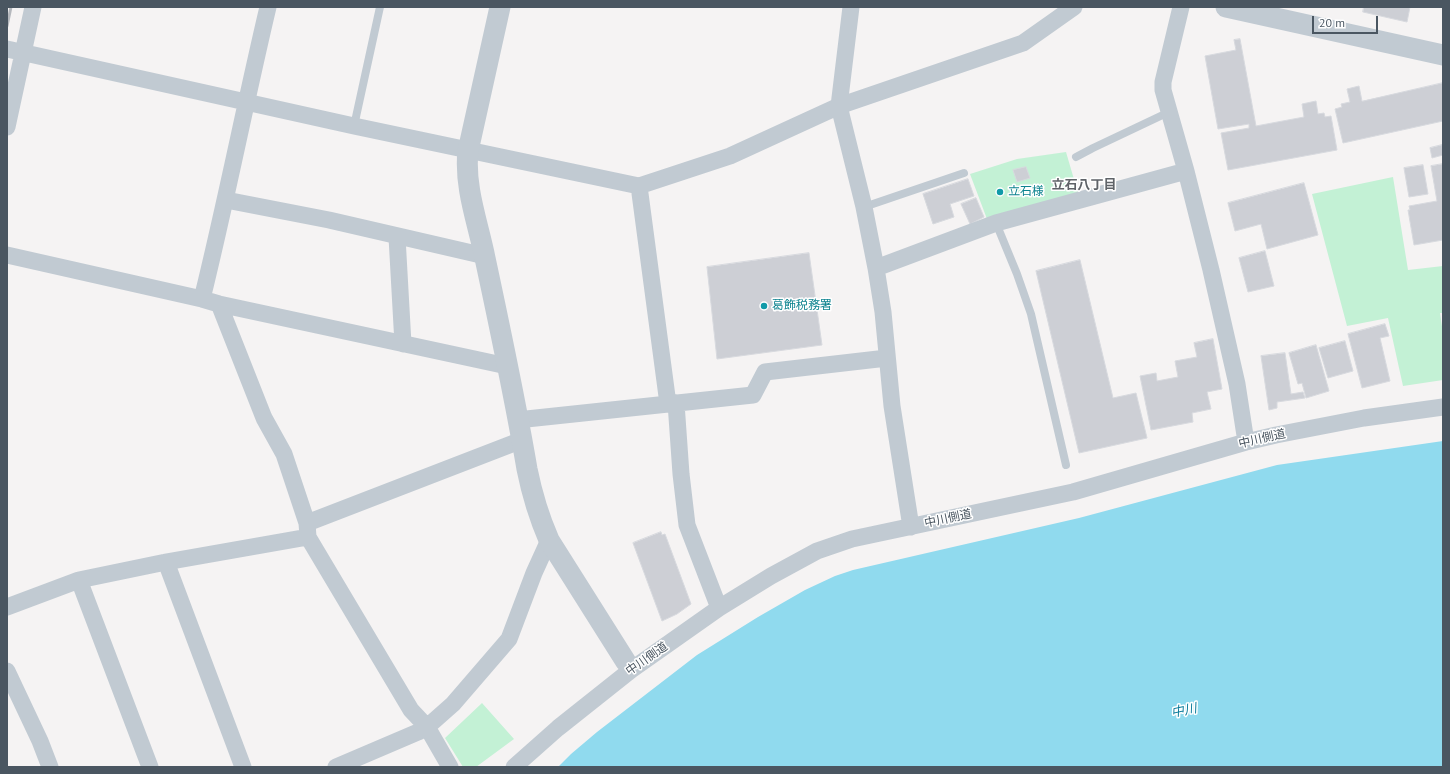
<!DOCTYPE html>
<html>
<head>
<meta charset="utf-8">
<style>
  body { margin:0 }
  #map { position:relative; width:1450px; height:774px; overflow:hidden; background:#f5f3f3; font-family:"PT Sans",sans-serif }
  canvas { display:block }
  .frame { position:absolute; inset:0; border:8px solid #4a5661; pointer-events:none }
  .scale { position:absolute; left:1312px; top:16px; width:66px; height:18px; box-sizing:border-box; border:2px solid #4a5661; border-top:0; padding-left:5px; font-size:12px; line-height:14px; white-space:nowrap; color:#4a5661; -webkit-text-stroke:3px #fff; paint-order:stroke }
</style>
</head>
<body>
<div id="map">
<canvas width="1450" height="774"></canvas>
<div class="frame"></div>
<div class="scale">20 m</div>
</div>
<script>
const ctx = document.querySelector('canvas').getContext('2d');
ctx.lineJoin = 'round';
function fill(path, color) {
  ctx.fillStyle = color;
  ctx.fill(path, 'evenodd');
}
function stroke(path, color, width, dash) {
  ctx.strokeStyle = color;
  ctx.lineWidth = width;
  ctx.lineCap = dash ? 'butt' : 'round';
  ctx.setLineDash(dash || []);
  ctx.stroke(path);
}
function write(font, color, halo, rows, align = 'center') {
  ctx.font = font + ' "PT Sans","Noto Sans JP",sans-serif';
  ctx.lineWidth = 3;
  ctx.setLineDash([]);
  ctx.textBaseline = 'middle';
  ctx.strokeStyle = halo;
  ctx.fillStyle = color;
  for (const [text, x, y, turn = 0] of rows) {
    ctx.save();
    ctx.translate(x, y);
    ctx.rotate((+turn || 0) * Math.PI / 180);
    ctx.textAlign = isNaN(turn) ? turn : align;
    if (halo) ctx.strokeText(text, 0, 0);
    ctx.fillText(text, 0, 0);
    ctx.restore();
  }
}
const green = new Path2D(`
  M1066,152L1078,193L987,219L970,174L1017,159Z
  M1393,177L1408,270L1443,266V313H1440L1443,333V380L1403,386L1388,318L1347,326L1312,194Z
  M482,703L514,739L476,767H463L445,738Z`);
const water = new Path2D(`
  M1443,441V767H558L571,754L597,732L697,655L758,617L805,590L835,576L853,570L1079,518L1277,465Z`);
const building = new Path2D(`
  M1364,7H1410L1407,22L1363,12Z
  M1240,39L1256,126L1304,117L1302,104L1316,101L1318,114L1324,113L1325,117L1331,116L1337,150L1228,170L1221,133L1249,128V124L1218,129L1205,56L1236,50L1234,40Z
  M1443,83V121L1343,143L1335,109L1342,107L1341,104L1350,102L1347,89L1359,86L1362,101Z
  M1442,145L1443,155L1432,158L1430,148Z
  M1443,164V240L1414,245L1408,210H1410L1409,206L1437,201L1431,166Z
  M1423,165L1428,194L1409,197L1404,168Z
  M1026,167L1030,178L1017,182L1013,170Z
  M968,179L974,196L950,204L954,217L933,224L923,194Z
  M1304,183L1318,235L1267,249L1261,224L1235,231L1228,203Z
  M976,198L984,217L970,224L961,204Z
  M1265,251L1274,286L1248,292L1239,258Z
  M809,253L822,345L717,359L707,267Z
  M1080,260L1113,398L1136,393L1147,438L1079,453L1036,271Z
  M1385,324L1389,336L1380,338L1390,381L1362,388L1348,334Z
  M1213,339L1222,389L1207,392L1211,409L1192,413L1193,422L1151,430L1140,376L1156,373L1157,381L1178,377L1175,361L1197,357L1194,343Z
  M1345,341L1353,371L1328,378L1319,348Z
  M1316,345L1329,391L1306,398L1302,383L1298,384L1289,353Z
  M1285,353L1291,394L1303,392L1305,398L1277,402V408L1269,410L1261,356Z
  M661,532L662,535L665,534L691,604L677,614L662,621L633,543Z`);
const service = new Path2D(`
  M354,126L380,7
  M1076,157L1093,148L1169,112
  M864,207L964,173
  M996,223L1017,274L1031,314L1066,465`);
const minor = new Path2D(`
  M851,7L839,106L864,207L876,268L883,312L892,406L911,527
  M1181,7L1163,82V90L1186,171L1211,270L1237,384L1246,442
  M7,49L354,126L639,186L730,156L839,106L1023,43L1074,7
  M7,127L33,7
  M639,186L668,404
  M226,200L329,220L485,256
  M397,237L403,344
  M7,255L202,299L219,304L507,366
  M876,268L996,223L1186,171
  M202,299C226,202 245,104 268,7
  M219,304L264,418L284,454L307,523L308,537L411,710L427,727L450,767
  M676,403L681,474L687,525L719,608
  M517,420L753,395L765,372L887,358
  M307,523L522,440
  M166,562L243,767
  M79,580L150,767
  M7,607L79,580L166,562L308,537
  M7,671L40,741L50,767
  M336,767L418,732L427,727L453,704L509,639L534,573L549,540
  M514,767L558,728L631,670L719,608L771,576L817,551L852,539L1073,492L1246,442L1276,435L1364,418L1443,407`);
const tertiary = new Path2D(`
  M500,7L468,151C464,187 478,223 485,258C500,328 515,398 527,469C532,494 539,517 549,540L626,662
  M1226,7L1443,55`);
const rail = new Path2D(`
  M7,26L11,7`);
const markers = [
  [1000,192,4,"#0f9aa8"],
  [764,306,4,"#0f9aa8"]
];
const cultureNames = [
  ["立石様",1008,192],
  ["葛飾税務署",772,306]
];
const streetNames = [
  ["中川側道",1262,439,-13],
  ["中川側道",948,519,-12],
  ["中川側道",647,659,-35]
];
const neighbourhoodNames = [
  ["立石八丁目",1084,185]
];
const waterNames = [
  ["中川",1184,711,-12]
];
fill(green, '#c3f1d5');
fill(water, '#90daee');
fill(building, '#cdcfd5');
stroke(building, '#d7d9de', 1);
stroke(service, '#c1cad2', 8);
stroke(minor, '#c1cad2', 17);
stroke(tertiary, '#c1cad2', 21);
stroke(rail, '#b5b8bd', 3);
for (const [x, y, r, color] of markers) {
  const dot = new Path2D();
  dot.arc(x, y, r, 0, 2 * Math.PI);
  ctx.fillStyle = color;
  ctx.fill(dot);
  stroke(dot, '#fff', 1.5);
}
write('12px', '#0d838f', '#fff', cultureNames, 'left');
write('12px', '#4a5661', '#fff', streetNames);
write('bold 13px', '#5f6368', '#fff', neighbourhoodNames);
write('italic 13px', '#0c7c9b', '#fff', waterNames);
</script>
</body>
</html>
